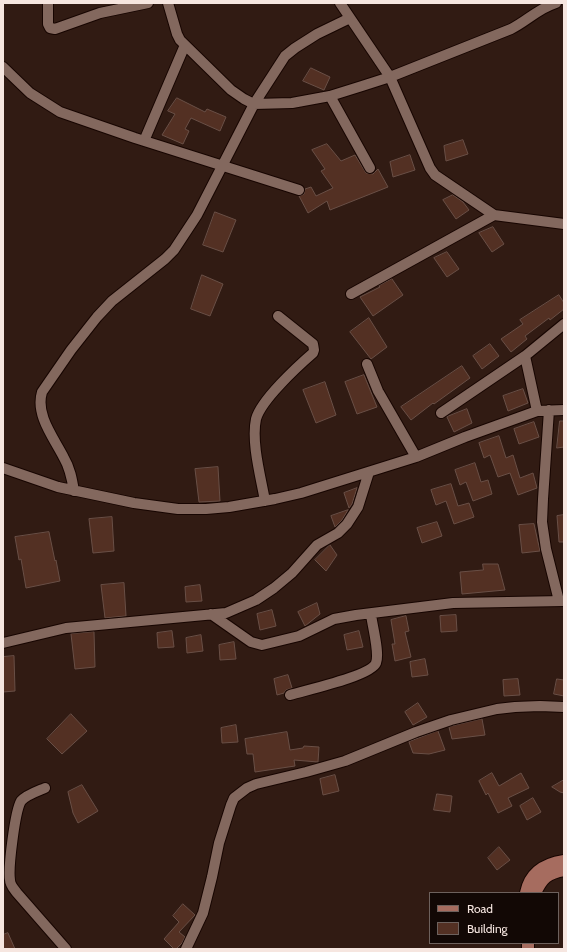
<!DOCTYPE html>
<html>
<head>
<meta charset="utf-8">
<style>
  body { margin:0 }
  #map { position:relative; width:567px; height:952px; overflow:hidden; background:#311b13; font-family:Cabin,sans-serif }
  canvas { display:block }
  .frame { position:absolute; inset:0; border:4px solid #f6e6e0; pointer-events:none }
  .legend { position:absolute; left:429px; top:892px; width:130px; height:52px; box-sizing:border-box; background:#120805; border:1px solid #6d615d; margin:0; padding:5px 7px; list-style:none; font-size:12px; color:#f6e6e0 }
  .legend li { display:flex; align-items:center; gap:8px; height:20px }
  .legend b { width:20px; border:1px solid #6d615d }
</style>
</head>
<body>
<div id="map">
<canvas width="567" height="952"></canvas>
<div class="frame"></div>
<ul class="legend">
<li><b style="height:5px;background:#a66c5f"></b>Road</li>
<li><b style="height:11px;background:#533023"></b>Building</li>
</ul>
</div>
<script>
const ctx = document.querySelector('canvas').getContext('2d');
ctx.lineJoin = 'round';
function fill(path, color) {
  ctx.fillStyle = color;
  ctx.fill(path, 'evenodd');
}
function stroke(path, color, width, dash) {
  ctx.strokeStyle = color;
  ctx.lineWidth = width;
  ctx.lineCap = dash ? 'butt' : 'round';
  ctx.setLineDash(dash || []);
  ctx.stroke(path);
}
const building = new Path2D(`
  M311,68L330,77L324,90L303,81Z
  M177,98L205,112L207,109L226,117L220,131L191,118L185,129L189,131L183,144L162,135L175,114L168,111Z
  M463,140L468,154L446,161L444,146Z
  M327,144L341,161L355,155L366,173L373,174L378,169L388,187L330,210L327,201L308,213L299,196L304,194L305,189L311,187L316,196L333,188L321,171L325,169L312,150Z
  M410,155L415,170L393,177L390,162Z
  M453,195L463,202L469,210L456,219L443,200Z
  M215,212L236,220L223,252L203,245Z
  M493,227L504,244L492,252L479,233Z
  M447,252L459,269L447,277L434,258Z
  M202,275L223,284L210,316L191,309Z
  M392,279L403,295L373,316L360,297L380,287L379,286Z
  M559,295L564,303V309L550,320L549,318L525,336L527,339L511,352L501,339L523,324L520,320Z
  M369,318L387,347L371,359L350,332Z
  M490,344L499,356L482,369L473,356Z
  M462,366L470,378L434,404L433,403L411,420L401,407Z
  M364,375L377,407L357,414L345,382Z
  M325,382L336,415L316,423L303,390Z
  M523,389L528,403L508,411L503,396Z
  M467,409L472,423L454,432L447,417Z
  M560,421H564V447L557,448Z
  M534,422L539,437L519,444L514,429Z
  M499,436L506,458L513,455L520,478L533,473L537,488L518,495L510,473L498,477L490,455L484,458L479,443Z
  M475,463L481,482L488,480L492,494L473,501L466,482L460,485L455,470Z
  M218,467L220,501L199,502L195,469Z
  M451,484L458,506L469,503L474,517L454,524L446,501L436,505L431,490Z
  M357,488L352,504L349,508L344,493Z
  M348,510L342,520L335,527L331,516Z
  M564,515V542H559L557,516Z
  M112,517L114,551L93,553L89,519Z
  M437,522L442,536L422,543L417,528Z
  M534,524L540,551L522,553L519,525Z
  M49,532L55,561L56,560L60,581L26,588L21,559L19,560L15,537Z
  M330,545L337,555L326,571L315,560Z
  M483,564H498L505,590L462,594L460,572L483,570Z
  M124,583L126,616L105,618L101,585Z
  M200,585L202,601L186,602L185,587Z
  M317,603L320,614L305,626L298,612Z
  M272,610L276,626L260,630L257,614Z
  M456,615L457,631L441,632L440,616Z
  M406,616L409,631L405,632L411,657L395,661L392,644H395L391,620Z
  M172,631L174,647L158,648L157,633Z
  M359,631L363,647L347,650L344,635Z
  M94,632L95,667L75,669L71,634Z
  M201,635L203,651L187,653L186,638Z
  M234,642L236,659L220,660L219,645Z
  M14,656L15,691L3,692V657Z
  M425,659L428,675L412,677L410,662Z
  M288,675L292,688L286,690L284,693L277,695L274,679Z
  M518,679L520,695L504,696L503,680Z
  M557,679L564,680V696L554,694Z
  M418,703L427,717L413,725L405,712Z
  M71,714L87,731L62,754L47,739Z
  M482,719L485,735L452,739L449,727Z
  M236,725L238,742L222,743L221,728Z
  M438,731L445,750L429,754L413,753L409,742Z
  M287,732L290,750L303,748L304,746L319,747L318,762L294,760L295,766L255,772L253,754H247L245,739Z
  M492,773L499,786L521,773L529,788L508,798L512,806L498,813L488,793L486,795L479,781Z
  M335,775L339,791L323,795L320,779Z
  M564,780V793L560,792L552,787Z
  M82,785L98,811L78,823L73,813L68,792Z
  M437,794L452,796L450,812L434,810Z
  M533,798L541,812L527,820L520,806Z
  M499,847L510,860L497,870L488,858Z
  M183,904L195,915L179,932L185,937L182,943L176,949H174L164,939L179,922L173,916Z
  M8,933L15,949H3V935Z`);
const minor = new Path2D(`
  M48,3V24L50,28L55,29L100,13L148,3
  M168,3L177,34L180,40L231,90L244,99L254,104L292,103L330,96L362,86L390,77L511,29C527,21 539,8 556,3
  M340,3L390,77L430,168L435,175L494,215L564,224
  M3,67L30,93L60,112L135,138L299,190
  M330,96L370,168
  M144,141L185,45
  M351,294L494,215
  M525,356L537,411
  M367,364L378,391L416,457
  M549,410L543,499L542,522L546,549L559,601
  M441,413L525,356L564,324
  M3,468L58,487L134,503L178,509H206L229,507L275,499L301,493L416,457L465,437L537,411L564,410
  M74,491C72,479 70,468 64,458C54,438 35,415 42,392L71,350L97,317L112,301L165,259L174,250L197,215L254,104L285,56L295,48L317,34L350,18
  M265,501C261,478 251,442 256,419C261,400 298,366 313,353L314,350L313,344L278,316
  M211,614L251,642L262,645L299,636L334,619L356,615L453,603L564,601
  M3,643L66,628L226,613L256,600L274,588L292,573L317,545L338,533L347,524L358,507L369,472
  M290,695C306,690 371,676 376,663C380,653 372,625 371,614
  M45,788C38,791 26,795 21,801C15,811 8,868 10,880C10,885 14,889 17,893L66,949
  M186,949L203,913L212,877L219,843L231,805L234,798L247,788L256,784L306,772L345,761L416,732L451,720L497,709L515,707L540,706L564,707`);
const secondary = new Path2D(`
  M526,893C530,873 544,864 564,861
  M535,893C542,878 547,873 564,870
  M528,949V943`);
fill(building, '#533023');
stroke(building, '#694f46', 1);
stroke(minor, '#170501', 12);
stroke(secondary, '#170501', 14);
stroke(minor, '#83685e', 10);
stroke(secondary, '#a66c5f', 12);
</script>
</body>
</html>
